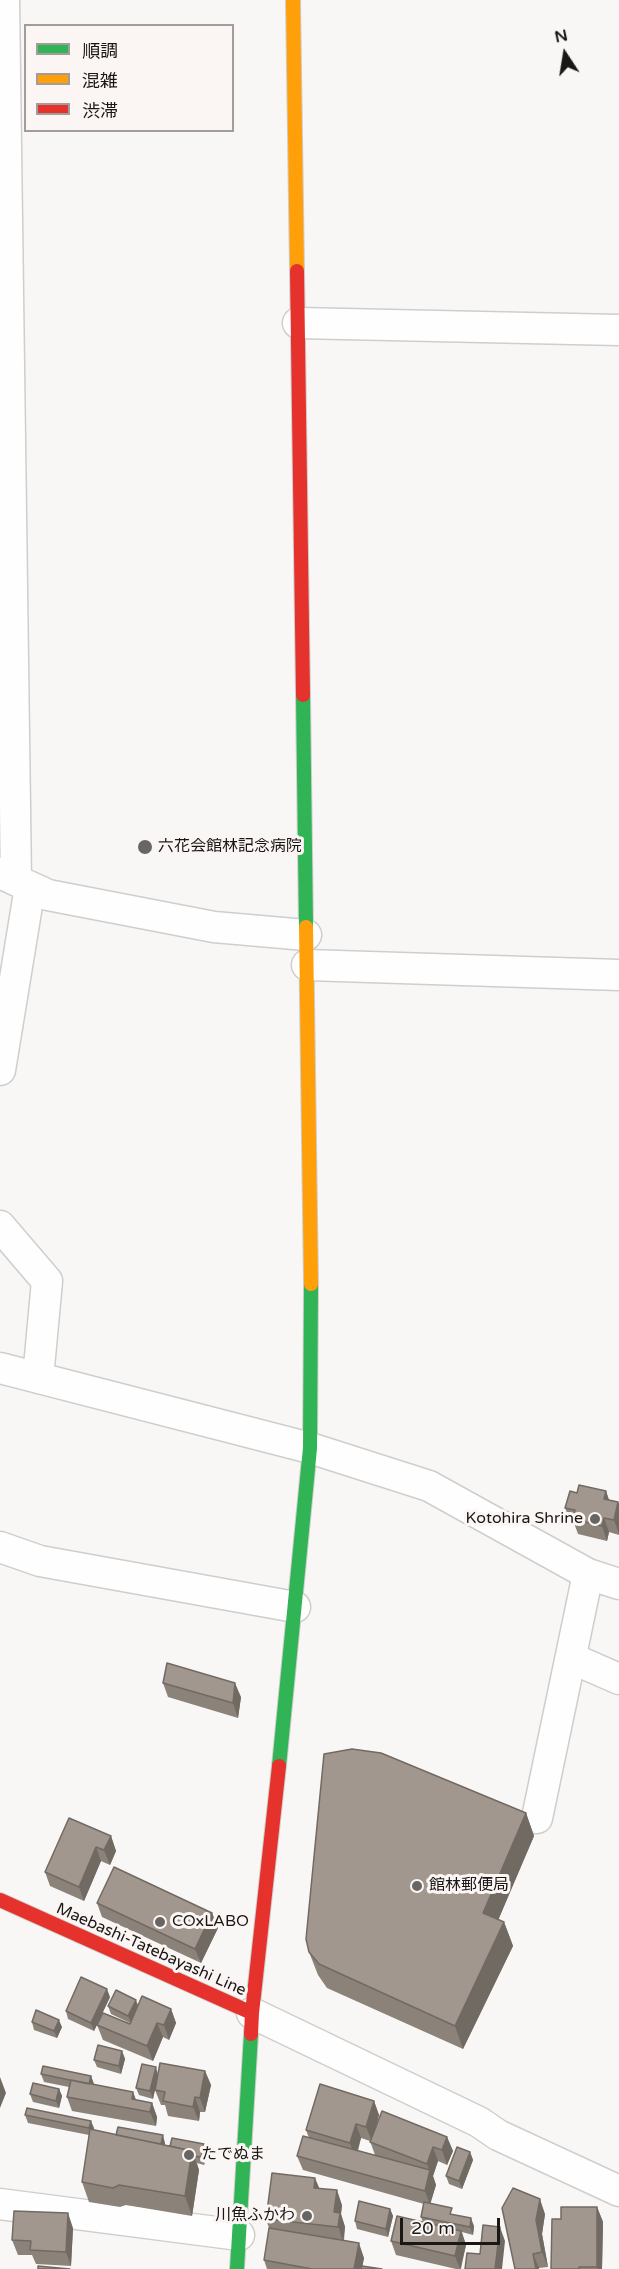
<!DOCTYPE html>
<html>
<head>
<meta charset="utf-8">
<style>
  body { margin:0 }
  #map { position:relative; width:619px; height:2269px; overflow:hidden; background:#f9f7f5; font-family:"Varela Round","Noto Sans JP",sans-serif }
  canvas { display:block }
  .legend { position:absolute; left:24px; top:24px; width:210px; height:108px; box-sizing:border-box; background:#fbf6f3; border:2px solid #a19d9b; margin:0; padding:8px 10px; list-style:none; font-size:18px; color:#1a1817 }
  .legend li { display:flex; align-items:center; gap:12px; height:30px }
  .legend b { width:30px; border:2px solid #a19d9b }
  .north { position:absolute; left:535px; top:24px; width:60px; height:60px; -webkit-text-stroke:4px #fbf6f3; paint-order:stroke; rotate:348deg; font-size:16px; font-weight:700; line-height:24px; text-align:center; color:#1a1817 }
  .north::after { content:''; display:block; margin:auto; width:21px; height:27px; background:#1a1817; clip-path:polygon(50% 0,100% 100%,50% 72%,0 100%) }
  .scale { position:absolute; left:400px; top:2218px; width:100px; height:27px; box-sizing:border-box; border:3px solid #1a1817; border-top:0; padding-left:8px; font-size:18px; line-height:21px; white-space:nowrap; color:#1a1817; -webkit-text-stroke:4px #fbf6f3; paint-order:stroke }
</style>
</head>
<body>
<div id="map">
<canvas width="619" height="2269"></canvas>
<ul class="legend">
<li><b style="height:8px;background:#30b455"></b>順調</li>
<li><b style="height:8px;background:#ff9f0a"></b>混雑</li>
<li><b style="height:8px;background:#e5322d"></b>渋滞</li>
</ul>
<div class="north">N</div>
<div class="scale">20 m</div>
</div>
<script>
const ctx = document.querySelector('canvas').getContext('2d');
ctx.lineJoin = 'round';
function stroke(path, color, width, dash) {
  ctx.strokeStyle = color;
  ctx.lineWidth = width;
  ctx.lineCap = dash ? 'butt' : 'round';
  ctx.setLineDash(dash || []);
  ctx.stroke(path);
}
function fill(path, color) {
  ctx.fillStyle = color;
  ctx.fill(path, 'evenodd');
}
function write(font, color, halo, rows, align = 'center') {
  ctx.font = font + ' "Varela Round","Noto Sans JP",sans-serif';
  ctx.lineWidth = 6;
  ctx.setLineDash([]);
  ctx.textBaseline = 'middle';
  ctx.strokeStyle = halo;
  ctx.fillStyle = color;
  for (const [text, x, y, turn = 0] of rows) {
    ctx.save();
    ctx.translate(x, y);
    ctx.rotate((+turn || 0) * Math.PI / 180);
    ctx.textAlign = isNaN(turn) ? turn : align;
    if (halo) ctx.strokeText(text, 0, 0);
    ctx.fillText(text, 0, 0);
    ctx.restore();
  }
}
const street = new Path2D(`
  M4,0L16,880
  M298,323L619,330
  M0,873L48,895L214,927L306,935
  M307,965L619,975
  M0,1070L30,887
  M0,1226L47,1281L38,1378
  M0,1368L310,1448L429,1486L588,1574L619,1584
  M0,1547L40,1561L295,1607
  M571,1658L619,1679
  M537,1818L588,1574
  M252,2013L479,2122L498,2135L619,2191
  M0,2204L239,2235`);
const fast = new Path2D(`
  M303,695L306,927
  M279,1766L310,1448L311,1284
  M237,2269L251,2034`);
const slow = new Path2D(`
  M293,0L297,271
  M306,927L311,1284`);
const jam = new Path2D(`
  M297,271L303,695
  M0,1900L252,2013L251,2034
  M252,2013L279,1766`);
const wall = new Path2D(`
  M606,1491L609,1500L618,1502L619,1504V1535L609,1532L607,1541L578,1534L574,1523L571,1522L565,1508L577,1493Z
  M163,1683L241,1697L238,1718L168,1697Z
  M526,1813L534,1836L498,1920L504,1922L513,1946L463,2049L327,1988L318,1975L309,1952Z
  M111,1836L116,1851L110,1865L101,1861L84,1901L50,1886L45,1872Z
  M97,1903L212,1913L218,1928L201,1963L102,1917Z
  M110,1997L94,2031L68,2019L66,2011Z
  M108,2006H138L171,2009L176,2023L169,2040L163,2037L153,2061L103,2040L97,2025L130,2024V2023L111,2014Z
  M32,2022L62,2027L57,2038L34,2030Z
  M122,2051L125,2059L121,2074L97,2067L94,2060Z
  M205,2071L211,2085L205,2112H200L199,2121L168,2116L165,2105H161L155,2090L158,2076L153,2099L139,2095L136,2088L158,2075Z
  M41,2074L91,2076L94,2085L133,2092L136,2100L152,2103L157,2117L156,2126L72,2111L67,2097L69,2087L44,2082Z
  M59,2089L62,2096L59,2108L33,2102L30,2094Z
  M374,2101L379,2115L376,2127L447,2137L453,2151L447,2165L438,2161L433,2176L436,2185L430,2203L474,2226L473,2235L462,2232L466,2245L461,2269H456L396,2255L391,2241L423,2222L421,2217L424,2204L303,2170L297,2156L309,2138L306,2130ZM361,2138L370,2141L375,2155L358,2151Z
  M25,2115L94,2128L93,2130L116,2135L165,2143V2145L170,2146L204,2144L207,2152L204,2165L197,2163L199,2170L192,2216L126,2205L120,2207L89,2202L82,2182L89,2135L28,2123Z
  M470,2152L473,2160L462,2189L449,2184L446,2176Z
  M319,2188L342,2205L341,2214L345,2227L344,2241L364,2258L362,2266L383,2269H267L264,2260L269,2228L266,2219Z
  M597,2207L603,2222L602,2269H551L561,2219Z
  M390,2209L393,2216L388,2237L357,2229L355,2221Z
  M545,2214L542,2234L548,2267L539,2268V2269H515Z
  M73,2228L71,2266L36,2264L32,2255H18L12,2240Z`);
const shadedWall = new Path2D(`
  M606,1491L611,1506L604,1499Z
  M618,1502L619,1504V1534L614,1520Z
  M604,1518L609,1532L607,1541L602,1526Z
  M235,1683L241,1697L238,1718L233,1703Z
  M526,1813L534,1836L491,1937L483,1913Z
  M111,1836L116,1851L110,1865L104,1850Z
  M96,1847L101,1861L84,1901L79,1887Z
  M212,1913L218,1928L201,1963L195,1949Z
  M504,1922L513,1946L463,2049L455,2026Z
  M107,1989L110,1997L94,2031L91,2023Z
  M136,2000L139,2008L131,2023L128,2016Z
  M171,2009L176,2023L169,2040L164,2025Z
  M59,2020L62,2027L57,2038L54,2031Z
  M157,2023L163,2037L153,2061L147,2046Z
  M122,2051L125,2059L121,2074L119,2066Z
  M156,2067L158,2075L153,2099L150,2091Z
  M205,2071L211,2085L205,2112L200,2098Z
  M91,2076L94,2084L92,2092L89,2084Z
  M0,2077L6,2093L0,2108Z
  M59,2089L62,2096L59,2108L56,2101Z
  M133,2092L138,2106L132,2099Z
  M195,2097L200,2112L199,2121L193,2107Z
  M374,2101L379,2115L372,2141L366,2127Z
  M152,2103L157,2117L156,2126L150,2112Z
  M91,2121L94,2128L92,2135L89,2128Z
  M356,2124L361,2138L355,2158L350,2143Z
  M163,2135L165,2143L163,2156L160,2148Z
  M447,2137L453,2151L447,2165L442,2150Z
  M204,2144L207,2152L204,2165L201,2157Z
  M433,2147L438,2161L433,2176L436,2185L430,2205L425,2191L430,2172L427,2164Z
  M192,2151L199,2170L192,2216L185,2196Z
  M470,2152L473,2160L462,2189L459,2181Z
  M315,2178L321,2192L314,2188Z
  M337,2190L342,2205L341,2214L345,2227L343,2242L334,2212Z
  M540,2199L545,2214L542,2234L548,2267L542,2252L536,2220Z
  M597,2207L603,2222L602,2269H598L597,2267Z
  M390,2209L393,2216L388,2237L386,2229Z
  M68,2213L73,2228L71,2266L66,2252Z
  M471,2218L474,2226L473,2235L470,2227Z
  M500,2227L505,2241L502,2269H495Z
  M461,2231L466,2245L460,2269L455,2256Z
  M359,2243L364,2258L362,2269H354Z
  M533,2254L539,2268V2269H536Z`);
const building = new Path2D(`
  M579,1485L606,1491L604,1499L618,1502L614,1520L604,1518L602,1526L573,1519L575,1510L565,1508L570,1491L577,1493Z
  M167,1663L235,1683L233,1703L163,1683Z
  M352,1749L381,1753L526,1813L483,1913L504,1922L455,2026L319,1964L309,1952L306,1939L324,1754Z
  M69,1818L111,1836L104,1850L96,1847L79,1887L45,1872Z
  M114,1867L212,1913L195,1949L97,1903Z
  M81,1977L107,1989L91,2023L66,2011Z
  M116,1990L136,2000L128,2016L108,2006Z
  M142,1996L171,2009L164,2025L157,2023L147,2046L97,2025L103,2013L130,2024Z
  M36,2010L59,2020L54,2031L32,2022Z
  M98,2045L122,2051L119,2066L94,2060Z
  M160,2063L205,2071L200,2098L195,2097L193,2107L163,2101L165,2092L155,2090Z
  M142,2064L156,2067L150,2091L136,2088Z
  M43,2066L91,2076L89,2084L41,2074Z
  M71,2080L133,2092L132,2099L152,2103L150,2112L67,2097Z
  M33,2083L59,2089L56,2101L30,2094Z
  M320,2084L374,2101L366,2127L356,2124L350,2143L306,2130Z
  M27,2108L91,2121L89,2128L25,2115Z
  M382,2111L447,2137L442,2150L433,2147L427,2164L370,2142Z
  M118,2127L163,2135L161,2144L116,2135Z
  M90,2129L192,2151L185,2196L119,2185L113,2188L82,2182Z
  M303,2136L430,2170L425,2191L297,2156Z
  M172,2138L204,2144L201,2157L194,2156L192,2151L170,2146Z
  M457,2147L470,2152L459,2181L446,2176Z
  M272,2173L315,2178L314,2188L337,2190L334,2212L340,2213L338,2227L266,2219Z
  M513,2188L540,2199L536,2220L542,2252L533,2254L536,2269H515L502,2208Z
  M359,2201L390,2209L386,2229L355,2221Z
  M424,2202L452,2208L450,2214L471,2218L470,2227L421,2217Z
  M561,2207H597V2267H579V2269H551L552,2219H561Z
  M14,2211L68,2213L66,2252L30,2250L31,2241L12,2240Z
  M397,2216L461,2231L455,2256L391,2241Z
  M483,2225L500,2227L495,2269H465L467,2253L480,2254Z
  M269,2228L359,2243L354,2269H312L264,2260Z
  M38,2266L70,2269H38Z
  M362,2266L382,2269H361Z`);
const markers = [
  [145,847,8,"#686665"],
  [595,1519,6,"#686665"],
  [417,1886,6,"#686665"],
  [160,1922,6,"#686665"],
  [189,2155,6,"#686665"],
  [307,2216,6,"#686665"]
];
const poiNames = [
  ["六花会館林記念病院",158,847],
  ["Kotohira Shrine",583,1519,"right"],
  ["館林郵便局",429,1886],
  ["COxLABO",172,1922],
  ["たでぬま",201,2155],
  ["川魚ふかわ",295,2216,"right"]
];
const streetNames = [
  ["Maebashi-Tatebayashi Line",151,1950,24]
];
stroke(street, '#cfcecc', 33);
stroke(fast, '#cfcecc', 16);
stroke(slow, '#cfcecc', 16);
stroke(jam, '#cfcecc', 16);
stroke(street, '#fefefe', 30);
stroke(fast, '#30b455', 14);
stroke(slow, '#ff9f0a', 14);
stroke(jam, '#e5322d', 14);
fill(wall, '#8b827a');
fill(shadedWall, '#716a63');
fill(building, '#a2978e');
stroke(building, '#716a63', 1.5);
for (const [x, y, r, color] of markers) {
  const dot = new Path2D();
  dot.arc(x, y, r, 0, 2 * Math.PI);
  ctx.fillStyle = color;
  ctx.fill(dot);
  stroke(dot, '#fbf6f3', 2);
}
write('16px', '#1a1817', '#fbf6f3', poiNames, 'left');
write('16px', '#1a1817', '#fbf6f3', streetNames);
</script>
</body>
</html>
